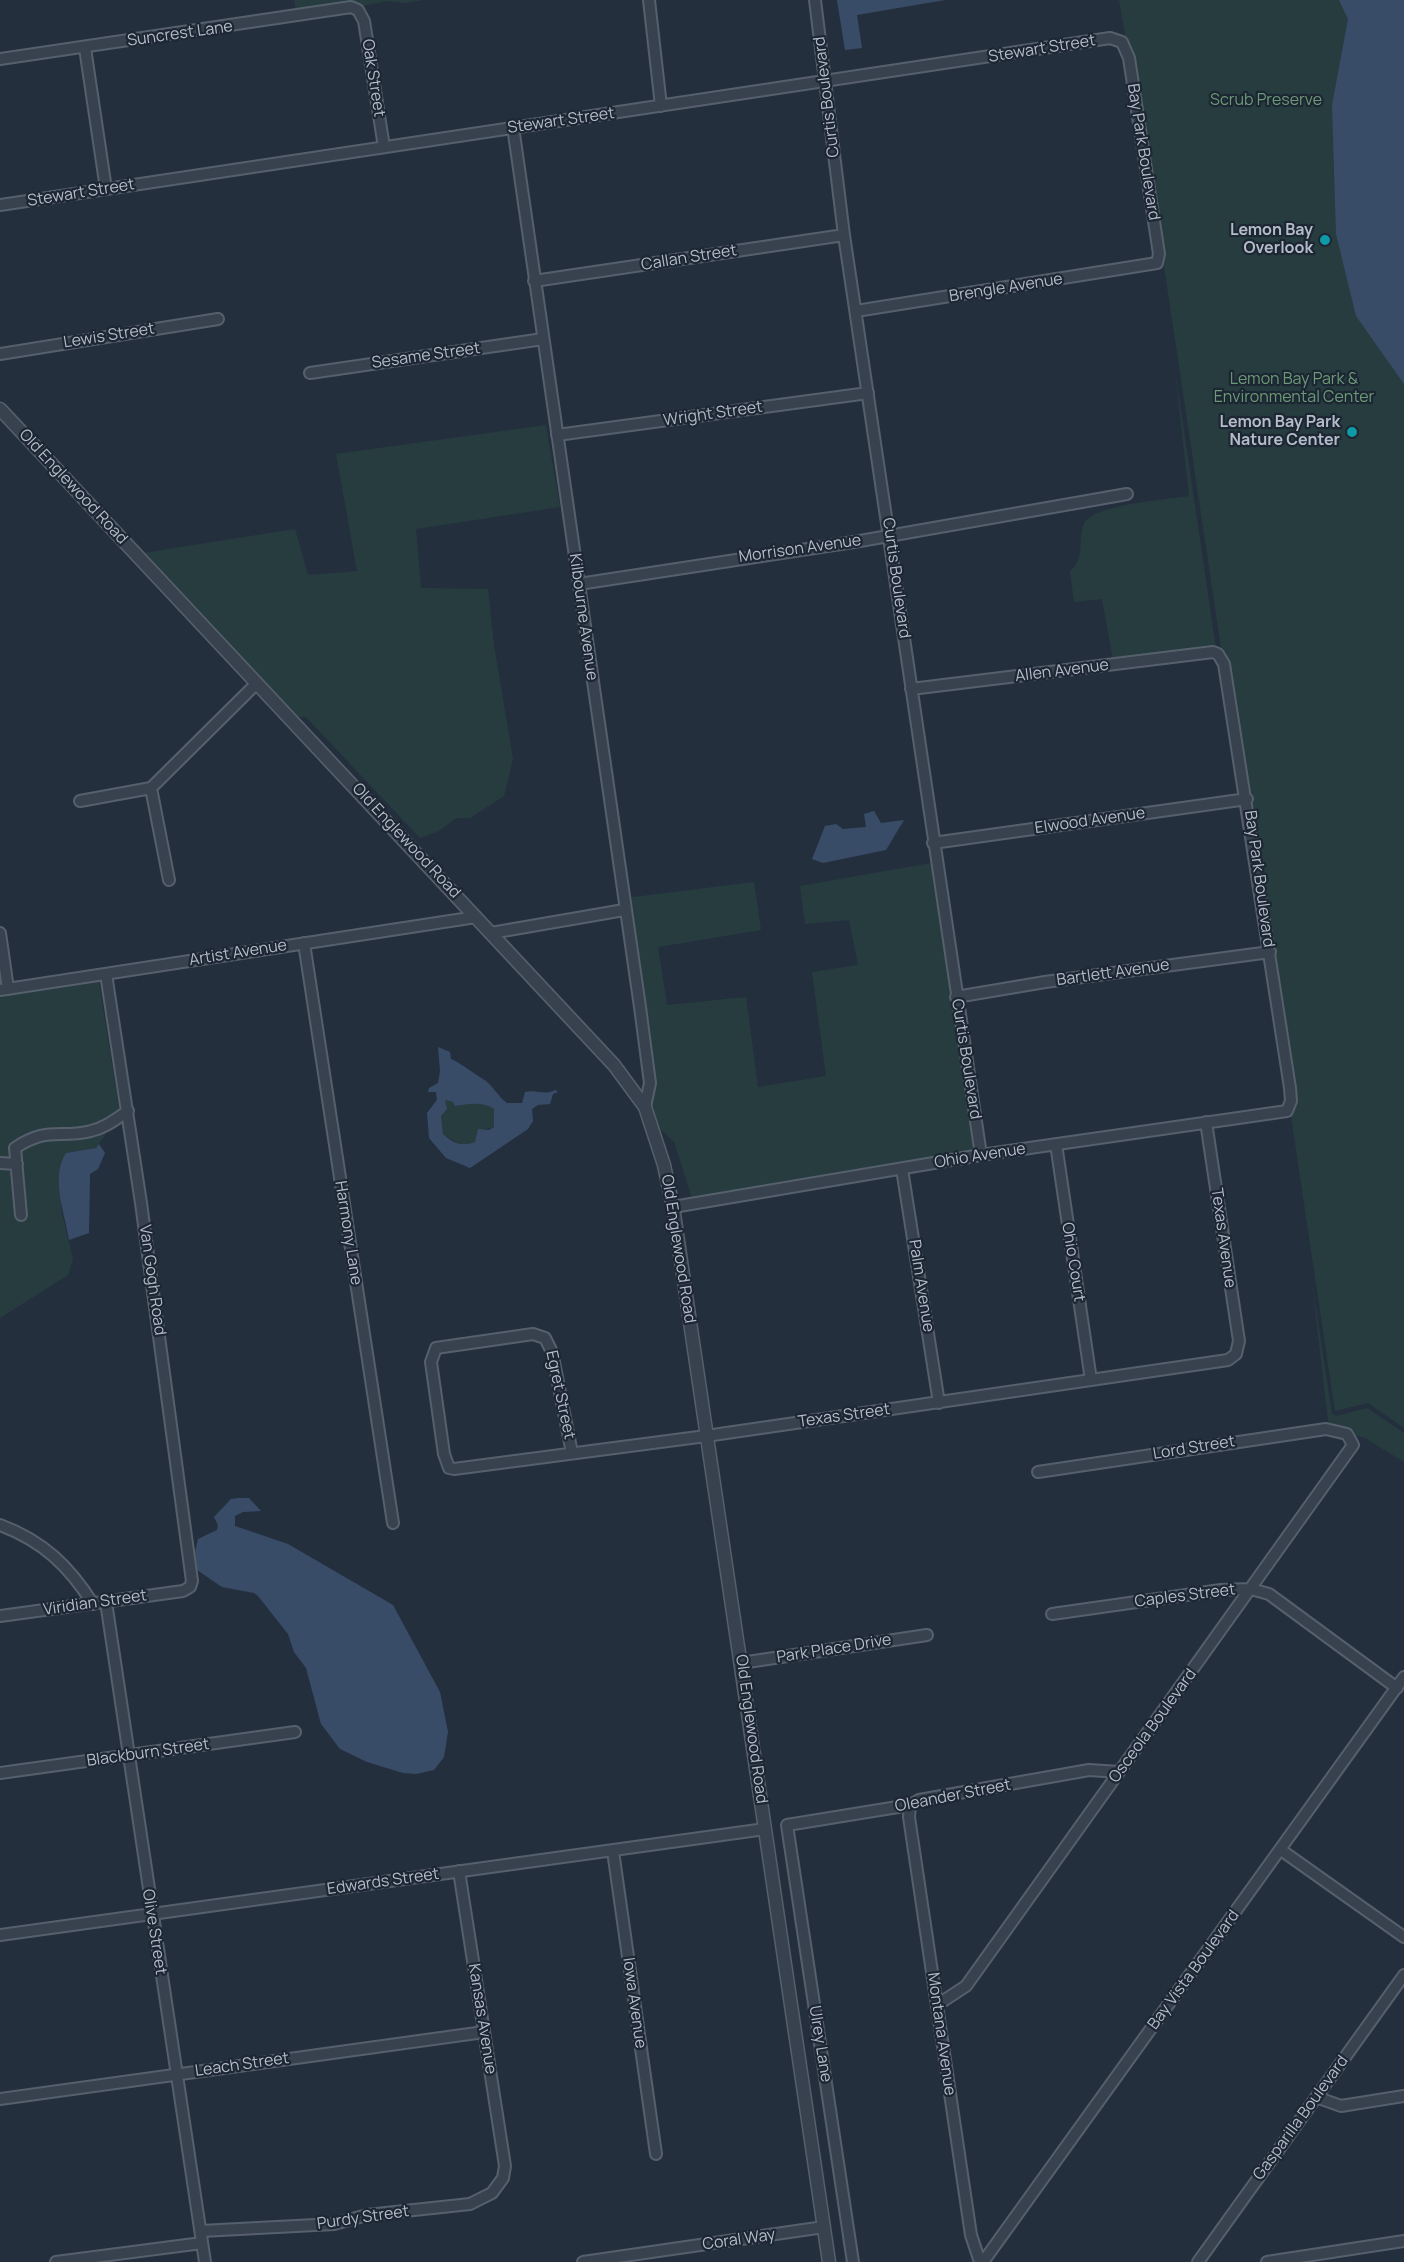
<!DOCTYPE html>
<html>
<head>
<meta charset="utf-8">
<style>
  body { margin:0 }
  canvas { display:block; background:#242f3e }
</style>
</head>
<body>
<canvas width="1404" height="2262"></canvas>
<script>
const ctx = document.querySelector('canvas').getContext('2d');
ctx.lineJoin = 'round';
function fill(path, color) {
  ctx.fillStyle = color;
  ctx.fill(path, 'evenodd');
}
function stroke(path, color, width, dash) {
  ctx.strokeStyle = color;
  ctx.lineWidth = width;
  ctx.lineCap = dash ? 'butt' : 'round';
  ctx.setLineDash(dash || []);
  ctx.stroke(path);
}
function write(font, color, halo, rows, align = 'center') {
  ctx.font = font + ' Manrope,sans-serif';
  ctx.lineWidth = 4.5;
  ctx.setLineDash([]);
  ctx.textBaseline = 'middle';
  ctx.strokeStyle = halo;
  ctx.fillStyle = color;
  for (const [text, x, y, turn = 0] of rows) {
    ctx.save();
    ctx.translate(x, y);
    ctx.rotate((+turn || 0) * Math.PI / 180);
    ctx.textAlign = isNaN(turn) ? turn : align;
    if (halo) ctx.strokeText(text, 0, 0);
    ctx.fillText(text, 0, 0);
    ctx.restore();
  }
}
const green = new Path2D(`
  M294,0H423L405,3L387,1L297,19Z
  M1119,0H1347L1404,359V1428L1368,1403L1335,1411L1154,199Z
  M1175,369L1216,649L1114,665L1102,599L1074,602L1070,571C1086,559 1077,540 1084,524C1093,504 1168,500 1189,496Z
  M546,425L560,507L416,529L421,588L488,589L494,645L513,759L504,796L470,818H456L439,831L420,838L306,717H298L284,703L143,553L295,529L308,575L357,571L336,454Z
  M931,863L973,1147L971,1160L692,1198L674,1142L659,1128L650,1105L626,898L754,882L761,930L658,947L667,1005L746,997L758,1087L826,1076L812,972L858,965L849,920L805,924L800,886Z
  M97,970L120,1113L96,1148L66,1153L61,1209L73,1259L68,1275L0,1318V989Z
  M444,1100L453,1102L456,1106C470,1104 481,1101 494,1109V1127L483,1130L475,1142L467,1145H461L443,1134L441,1116Z
  M1312,1282L1332,1414L1337,1416L1367,1408L1404,1433V1462L1365,1438L1329,1429Z`);
const water = new Path2D(`
  M837,0H945L857,15L862,48L845,50Z
  M1339,0H1404V384L1356,316L1336,234L1332,105L1348,19Z
  M874,811L881,823L904,820L886,850L823,863L812,859L825,826L836,824L843,829L866,827L864,814Z
  M438,1047L450,1052L451,1059C463,1064 472,1073 483,1079C492,1084 498,1097 507,1103H522L525,1092C536,1089 545,1096 555,1090L558,1092L553,1094L550,1104L538,1105L532,1109L533,1121L528,1129L470,1168L446,1158L429,1138L427,1113L437,1100L436,1092H428L429,1088L438,1083L440,1071ZM445,1100L453,1102L455,1106C470,1104 482,1101 494,1109V1127L489,1130L478,1129L475,1142C461,1147 453,1143 443,1134L441,1116L447,1109Z
  M99,1144L105,1153L98,1169L90,1174L89,1233L69,1240C65,1213 50,1178 66,1153L96,1148Z
  M238,1498H249L261,1511L243,1512L235,1516V1526L288,1544L393,1605L440,1692L448,1732L444,1757L434,1770L416,1774L403,1773L367,1762L340,1749L321,1724L306,1668L294,1652L288,1634L258,1596L254,1593L222,1587L197,1570L195,1552L198,1539L217,1530L218,1525L214,1517L231,1499Z`);
const minor = new Path2D(`
  M649,0L661,106
  M815,0L844,235L981,1155
  M85,48L106,189
  M0,59L351,7L358,10L364,21L384,147
  M513,127L640,1007L650,1083L645,1107
  M0,205L1110,38L1122,42L1129,58L1159,254L1157,263L856,311
  M534,281L844,235
  M0,354L218,319
  M310,373L543,339
  M557,435L868,393
  M579,584L860,541L1127,494
  M80,801L151,788
  M933,843L1247,799
  M169,880L151,788L257,683
  M0,933L8,989
  M491,933L624,910
  M304,943L393,1523
  M0,990L476,917
  M956,997L1045,982L1270,952
  M1056,1144L1091,1380
  M0,1163L17,1164
  M902,1169L939,1403
  M673,1207L981,1155L1287,1111L1291,1101L1290,1088L1224,664L1218,654L1213,652L911,689
  M21,1215L15,1148C48,1126 58,1139 91,1131C105,1128 116,1119 128,1111
  M572,1453L552,1352L545,1338L533,1334L436,1348L431,1362L444,1454L449,1468L454,1469L706,1436L1228,1360L1236,1354L1239,1341L1206,1122
  M0,1525C43,1541 69,1566 93,1604
  M106,1602L205,2262
  M1052,1614L1221,1590L1251,1589L1269,1594L1397,1688
  M0,1616L183,1591L190,1587L192,1581L141,1203L106,974
  M741,1663L927,1635
  M0,1773L295,1732
  M910,1805L909,1817L971,2235L980,2262
  M1281,1850L1404,1937
  M613,1851L656,2154
  M0,1935L765,1829
  M937,2005L966,1986L1353,1445L1347,1434L1326,1429L1038,1472
  M1316,2097L1341,2106L1404,2096
  M0,2099L484,2032
  M201,2231L334,2224L367,2215L470,2204L492,2193L503,2178L505,2166L459,1871
  M56,2262L202,2243
  M583,2262L824,2227
  M853,2262L787,1825L910,1805L919,1800L1089,1770L1119,1772
  M983,2262L1404,1677
  M1198,2262L1404,1975
  M1267,2262L1404,2241`);
const tertiary = new Path2D(`
  M0,409L614,1065L645,1107L664,1165L673,1207L829,2262`);
const markers = [
  [1325,240,6,"#0f9aa8"],
  [1352,432,6,"#0f9aa8"]
];
const streetNames = [
  ["Suncrest Lane",180,34,-8],
  ["Stewart Street",1042,49,-9],
  ["Oak Street",373,78,81],
  ["Curtis Boulevard",827,97,-97],
  ["Stewart Street",561,121,-8],
  ["Bay Park Boulevard",1143,152,81],
  ["Stewart Street",81,193,-9],
  ["Callan Street",689,258,-9],
  ["Brengle Avenue",1006,288,-9],
  ["Lewis Street",109,336,-9],
  ["Sesame Street",426,356,-8],
  ["Wright Street",713,414,-8],
  ["Old Englewood Road",73,487,47],
  ["Morrison Avenue",800,549,-8],
  ["Curtis Boulevard",896,578,82],
  ["Kilbourne Avenue",583,617,82],
  ["Allen Avenue",1062,671,-7],
  ["Elwood Avenue",1090,821,-8],
  ["Old Englewood Road",406,841,47],
  ["Bay Park Boulevard",1259,879,82],
  ["Artist Avenue",238,953,-9],
  ["Bartlett Avenue",1113,973,-8],
  ["Curtis Boulevard",966,1059,81],
  ["Ohio Avenue",980,1156,-9],
  ["Harmony Lane",348,1233,81],
  ["Texas Avenue",1223,1238,82],
  ["Old Englewood Road",678,1249,81],
  ["Ohio Court",1073,1262,81],
  ["Van Gogh Road",152,1280,82],
  ["Palm Avenue",921,1286,81],
  ["Egret Street",560,1395,78],
  ["Texas Street",844,1416,-8],
  ["Lord Street",1194,1448,-9],
  ["Caples Street",1185,1596,-7],
  ["Viridian Street",95,1603,-8],
  ["Park Place Drive",834,1649,-9],
  ["Osceola Boulevard",1153,1726,-54],
  ["Old Englewood Road",751,1729,82],
  ["Blackburn Street",148,1753,-8],
  ["Oleander Street",953,1796,-11],
  ["Edwards Street",383,1882,-8],
  ["Olive Street",154,1932,81],
  ["Bay Vista Boulevard",1194,1970,-54],
  ["Iowa Avenue",634,2003,82],
  ["Kansas Avenue",482,2019,81],
  ["Montana Avenue",941,2034,82],
  ["Ulrey Lane",820,2044,81],
  ["Leach Street",242,2065,-8],
  ["Gasparilla Boulevard",1301,2118,-54],
  ["Purdy Street",363,2218,-8],
  ["Coral Way",739,2240,-8]
];
const parkNames = [
  ["Scrub Preserve",1266,101],
  ["Lemon Bay Park &",1294,380],
  ["Environmental Center",1294,398]
];
const poiNames = [
  ["Lemon Bay",1313,231],
  ["Overlook",1313,249],
  ["Lemon Bay Park",1340,423],
  ["Nature Center",1340,441]
];
fill(green, '#263c3f');
fill(water, '#394c67');
stroke(minor, '#565f6c', 14);
stroke(tertiary, '#565f6c', 15);
stroke(minor, '#38414e', 10);
stroke(tertiary, '#38414e', 12);
for (const [x, y, r, color] of markers) {
  const dot = new Path2D();
  dot.arc(x, y, r, 0, 2 * Math.PI);
  ctx.fillStyle = color;
  ctx.fill(dot);
  stroke(dot, '#1d2633', 2);
}
write('16px', '#b4bcc9', '#1d2633', streetNames);
write('16px', '#6b9a76', '#1d2633', parkNames);
write('bold 16px', '#b4bcc9', '#1d2633', poiNames, 'right');
</script>
</body>
</html>
